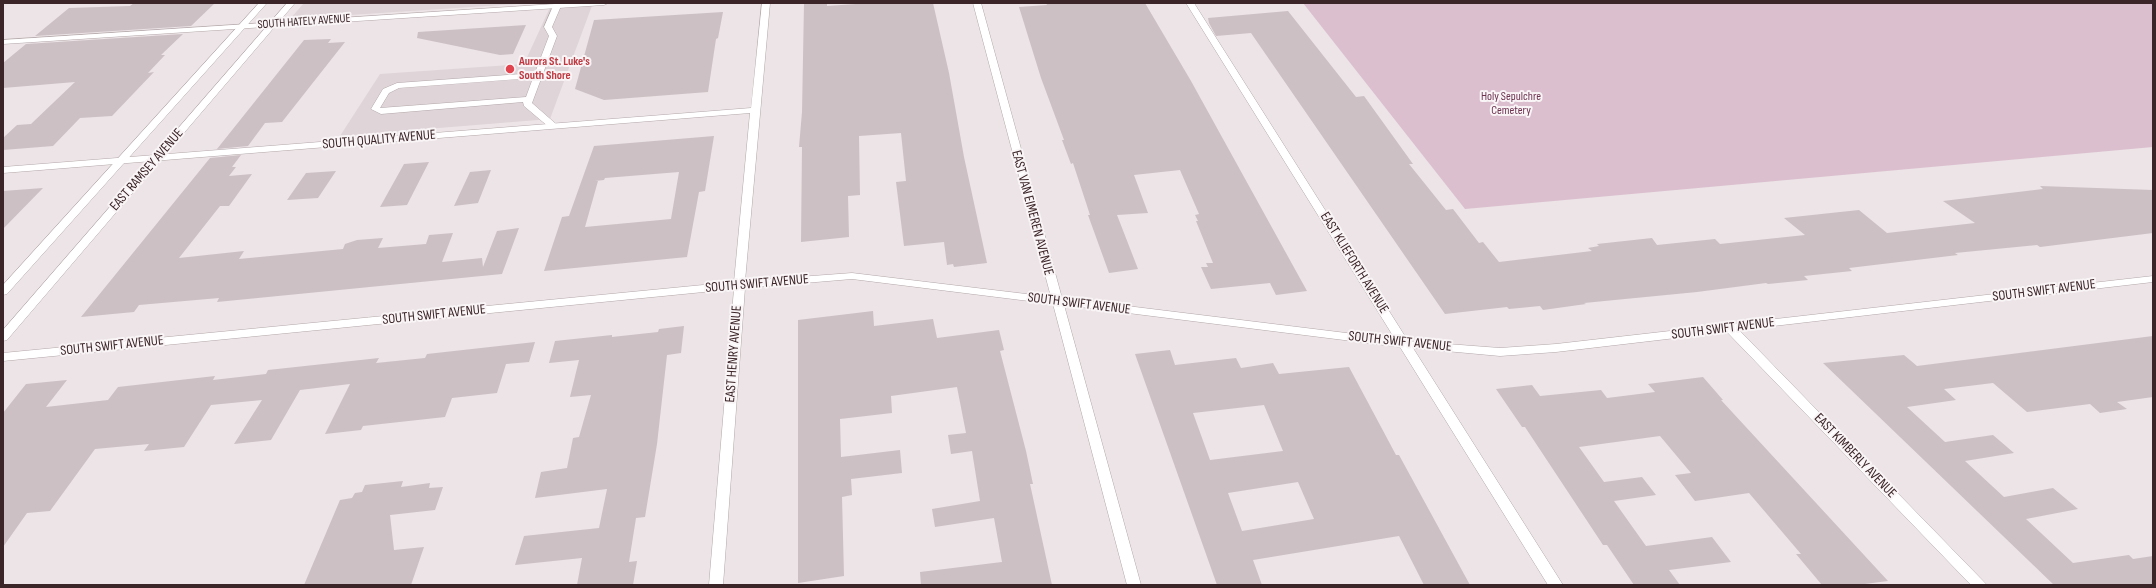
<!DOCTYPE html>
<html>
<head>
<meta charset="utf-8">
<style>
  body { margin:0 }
  #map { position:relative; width:2156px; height:588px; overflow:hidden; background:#ece4e6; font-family:"Sofia Sans Condensed",sans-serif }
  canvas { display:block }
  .frame { position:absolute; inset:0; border:4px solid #3b2528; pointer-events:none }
</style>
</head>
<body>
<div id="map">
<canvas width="2156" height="588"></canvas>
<div class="frame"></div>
</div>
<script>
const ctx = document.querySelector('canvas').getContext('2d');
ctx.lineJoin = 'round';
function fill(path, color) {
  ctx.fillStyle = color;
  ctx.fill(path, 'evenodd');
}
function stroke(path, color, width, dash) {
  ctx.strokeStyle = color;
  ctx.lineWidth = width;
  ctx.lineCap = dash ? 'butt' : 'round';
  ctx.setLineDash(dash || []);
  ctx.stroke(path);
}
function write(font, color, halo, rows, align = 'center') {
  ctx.font = font + ' "Sofia Sans Condensed",sans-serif';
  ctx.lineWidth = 4;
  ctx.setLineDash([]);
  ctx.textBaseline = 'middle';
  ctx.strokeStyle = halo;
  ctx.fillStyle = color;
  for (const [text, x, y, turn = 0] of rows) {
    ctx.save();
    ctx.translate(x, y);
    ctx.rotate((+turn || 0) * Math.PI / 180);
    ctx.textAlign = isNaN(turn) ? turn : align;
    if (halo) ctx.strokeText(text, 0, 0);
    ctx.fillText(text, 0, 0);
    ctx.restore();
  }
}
const built = new Path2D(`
  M304,3H532L290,19Z
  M552,3H593L550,119L340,136L380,74L524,64Z`);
const green = new Path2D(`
  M1303,3H2153V147L1465,209Z`);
const building = new Path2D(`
  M134,3H215L191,26L35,36L69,8L130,6Z
  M827,3V6L870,3H933L949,73L964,157L987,263L954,267L953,264L947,265L944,242L904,246L896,182L906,181L901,133L859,136L860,195L848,196L849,237L801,242L802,147H799L802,112L804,4Z
  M1046,3H1145L1191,81L1307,291L1276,295L1270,283L1211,289L1201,267H1208L1206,263H1213L1196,221H1198L1195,215L1199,214L1180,170L1134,175L1148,213L1117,215L1138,269L1109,273L1088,215H1090L1073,163L1071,164L1062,140H1064L1041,78L1019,7L1047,5Z
  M1288,11L1356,97L1364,96L1413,164H1409L1446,210L1453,209L1479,243L1483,242L1499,262L1592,251L1588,248L1599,246L1597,244L1652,238L1657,245L1715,239L1720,244L1805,235L1784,218L1859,210L1887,233L1975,223L1943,201L2043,189L2040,186L2153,190V233L2040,247L2037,245L1955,253L1958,255L1849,268L1852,271L1804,276L1808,280L1768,284L1766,283L1697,292L1584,303L1586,304L1543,310L1540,306L1509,309L1507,307L1445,314L1251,33L1216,36L1209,23L1208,18Z
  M723,12L718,38L716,39L708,92L604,100L575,89L594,20Z
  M526,25L513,54L500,55L417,38L418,32Z
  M183,34L161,55H165L148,73L154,72L112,116L80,118L53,146L3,150V138L17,125L31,124L75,82L3,88V63L26,44Z
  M331,39L328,43L345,42L282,122L265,123L248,146L217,149L304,40Z
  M714,136L705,191L699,192L687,257L544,271L562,217L569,216L594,146ZM679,172L671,219L585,227L598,181H595L604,180L605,178Z
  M241,155L232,167H236L229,176L252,174L229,206H220L179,258L244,251L239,259L343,249L345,244L357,240L383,238L378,248L426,244L429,235L453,233L442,262L482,258L483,267L497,231L519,228L502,274L217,302L219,298L139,305L134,312L81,317L210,158Z
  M429,162L407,205L380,207L404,164Z
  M491,170L478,203L454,206L470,172Z
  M336,171L318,198L287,200L306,173Z
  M43,188L3,229V191Z
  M873,311L874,326L933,319L937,338L999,330L1004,350L1000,351L1026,451L1033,484H1030L1052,585H921L920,572L1002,562L994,518L935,527L932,509L980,501L972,451L951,454L948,435L966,433L957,387L891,396L892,413L840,419L841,457L900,450L902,473L851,479L852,495L842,497L844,576L798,583V320Z
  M684,326L681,353L667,355L657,444L645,517L636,518L629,562L637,561L633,585H577L582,558L515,565L524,536L599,528L607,489L535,498L541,472L567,468L573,438L579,437L591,395L570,397L579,360L549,363L555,341L612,335V337L658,332L659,329Z
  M2153,336V397L2117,402L2127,409L2100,413L2090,404L2027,412L1993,383L1944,389L1956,400L1907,407L1945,442L1993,435L2014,453L1965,461L2004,497L2053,488L2078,509L2026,519L2073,563L2129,555L2133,559L2153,556V585H2054L1823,363L1904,355L1917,366Z
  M535,342L529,362L506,364L497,393L452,398L445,417L363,426L361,430L325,434L350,384L300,390L271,440L234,444L262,400L211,405L184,447L144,451L149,444L95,449L50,511L27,513L3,547V413L26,384L67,380L46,407L108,400L118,387L215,376L213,380L266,374L268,370L379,358L376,363L425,358L427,354Z
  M1170,350L1175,365L1236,358L1241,368L1273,363L1279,374L1349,367L1396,455H1399L1470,585H1424L1399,536L1253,560L1262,585H1217L1135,354ZM1264,405L1283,451L1210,460L1193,413ZM1298,482L1314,519L1242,531L1228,493Z
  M1703,377L1723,400H1721L1888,581L1857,585H1822L1796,554H1801L1749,493L1695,501L1675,475L1691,473L1660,436L1579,447L1604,482L1642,477L1656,495L1614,501L1646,546L1712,537L1731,562L1669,570L1680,585H1634L1607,545H1603L1525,427H1522L1496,389L1532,385L1540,396L1601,390L1607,398L1655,392L1648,384Z
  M403,481L401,487L430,483L429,488L443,487L435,510L390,515L394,550L424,547L411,585H304L340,500L352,498L355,493L362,492L365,485Z`);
const service = new Path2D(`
  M554,4L561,6L552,27L557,36L532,103L556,124V128H550L524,106L523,102L381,114L371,109L383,89L397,83L535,73L549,36L544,27ZM533,78L526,97L380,108L389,93L399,88Z`);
const minor = new Path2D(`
  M570,3H608L604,5L3,44V40Z
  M762,3H770L745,281L852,273L1051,297L973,3H981L1062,298L1395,339L1186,3H1194L1408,341L1500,348L1556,344L2153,276V282L1739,330L1987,585H1971L1727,332L1556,352L1500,356L1413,348L1563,585H1548L1400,347L1064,305L1141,585H1127L1053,304L852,279L745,288L723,585H709L734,289L3,361V353L734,282L750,113L3,173V167L751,108Z`);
const tertiary = new Path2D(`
  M259,3H267L7,294L3,295V285Z
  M287,3H295L7,340L3,341V330Z`);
const markers = [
  [510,69,5,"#e0444e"]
];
const farStreetnames = [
  ["SOUTH HATELY AVENUE",304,22,-4]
];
const farHealthnames = [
  ["Aurora St. Luke's",519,62],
  ["South Shore",519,76]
];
const farParknames = [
  ["Holy Sepulchre",1511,97],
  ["Cemetery",1511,111]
];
const streetNames = [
  ["SOUTH QUALITY AVENUE",379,140,-5],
  ["EAST RAMSEY AVENUE",147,170,-49],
  ["EAST VAN EIMEREN AVENUE",1032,213,75],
  ["EAST KLIEFORTH AVENUE",1354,263,58],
  ["SOUTH SWIFT AVENUE",757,284,-5],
  ["SOUTH SWIFT AVENUE",2044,291,-7],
  ["SOUTH SWIFT AVENUE",1079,304,7],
  ["SOUTH SWIFT AVENUE",434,315,-6],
  ["SOUTH SWIFT AVENUE",1723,329,-7],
  ["SOUTH SWIFT AVENUE",1400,342,6],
  ["SOUTH SWIFT AVENUE",112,346,-6],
  ["EAST HENRY AVENUE",734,354,-86],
  ["EAST KIMBERLY AVENUE",1855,456,46]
];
fill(built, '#dfd5d8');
fill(green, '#dbbfcf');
fill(building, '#ccc0c4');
stroke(service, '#b3a7a9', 1);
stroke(minor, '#b3a7a9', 1);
stroke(tertiary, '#b3a7a9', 1);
fill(service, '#fff');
fill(minor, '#fff');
fill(tertiary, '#fff');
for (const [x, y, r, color] of markers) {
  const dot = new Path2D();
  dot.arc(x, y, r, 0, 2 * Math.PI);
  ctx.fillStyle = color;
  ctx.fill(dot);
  stroke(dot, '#f9f4f6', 1.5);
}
write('12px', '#3b2528', '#f9f4f6', farStreetnames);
write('bold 12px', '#be3a42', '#f9f4f6', farHealthnames, 'left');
write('12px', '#6e334f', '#f9f4f6', farParknames);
write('14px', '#3b2528', '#f9f4f6', streetNames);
</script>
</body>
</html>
